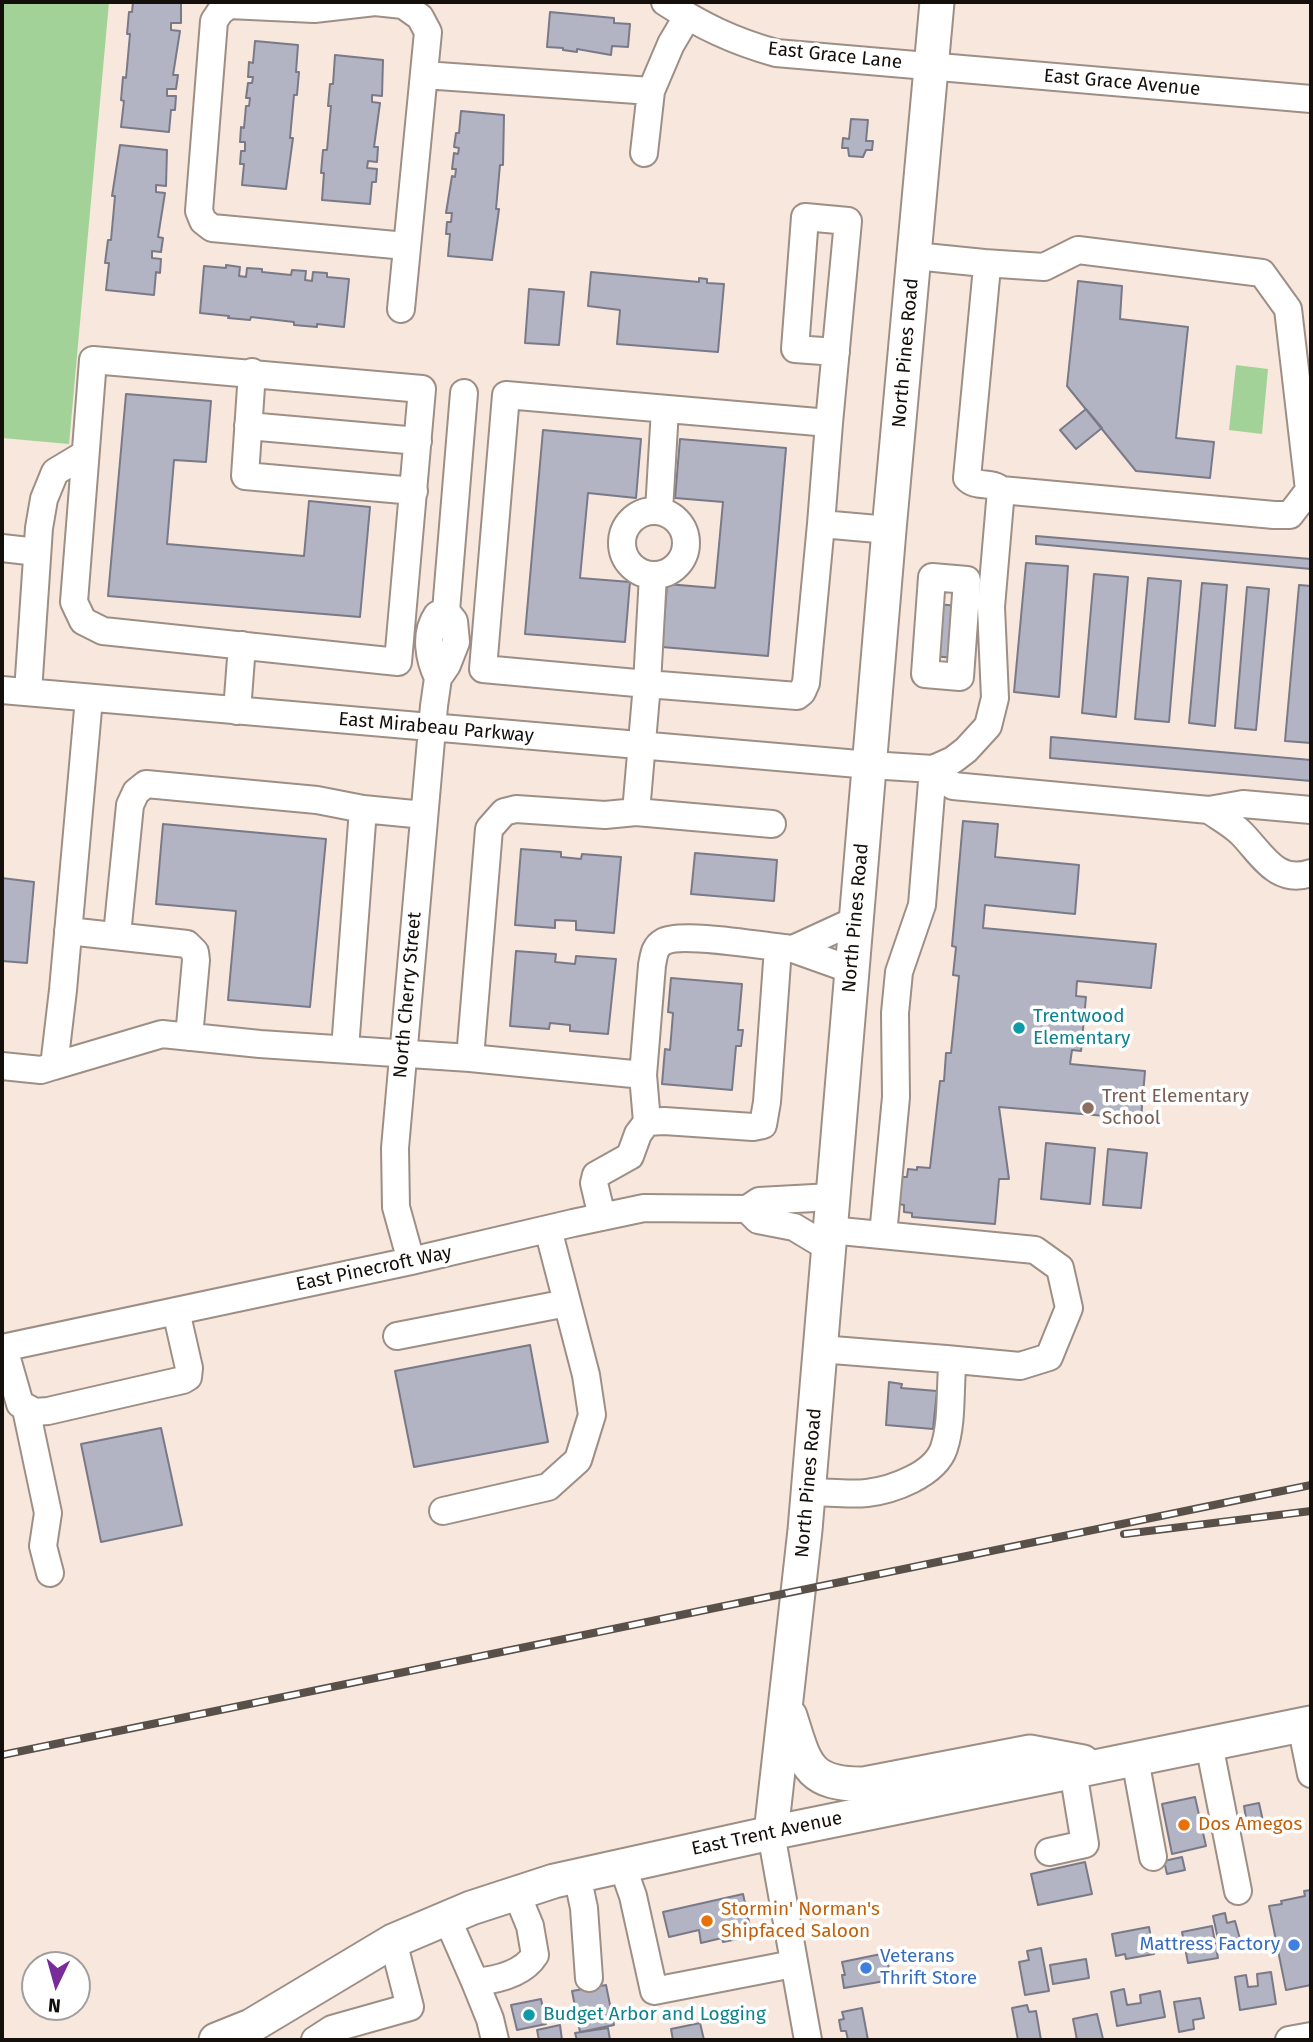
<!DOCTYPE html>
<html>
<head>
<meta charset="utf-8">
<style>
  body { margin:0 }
  #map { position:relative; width:1313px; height:2042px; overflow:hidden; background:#f7e7dc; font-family:"Fira Sans",sans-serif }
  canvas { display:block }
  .frame { position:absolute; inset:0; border:4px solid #140f0b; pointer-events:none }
  .north { position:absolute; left:21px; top:1951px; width:70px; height:70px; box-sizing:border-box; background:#fff; border:2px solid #a19f9d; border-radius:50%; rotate:185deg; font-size:19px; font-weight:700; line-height:28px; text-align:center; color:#140f0b }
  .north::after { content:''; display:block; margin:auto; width:24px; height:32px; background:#792b9c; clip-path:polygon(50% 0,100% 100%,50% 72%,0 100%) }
</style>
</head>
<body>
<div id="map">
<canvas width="1313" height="2042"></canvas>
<div class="frame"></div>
<div class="north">N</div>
</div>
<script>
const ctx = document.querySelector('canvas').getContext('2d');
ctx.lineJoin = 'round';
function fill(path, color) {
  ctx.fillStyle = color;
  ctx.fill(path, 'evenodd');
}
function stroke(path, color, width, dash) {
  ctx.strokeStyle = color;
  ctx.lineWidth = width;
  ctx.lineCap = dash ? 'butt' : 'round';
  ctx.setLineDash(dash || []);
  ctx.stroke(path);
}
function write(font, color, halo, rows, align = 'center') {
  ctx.font = font + ' "Fira Sans",sans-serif';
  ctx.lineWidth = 7;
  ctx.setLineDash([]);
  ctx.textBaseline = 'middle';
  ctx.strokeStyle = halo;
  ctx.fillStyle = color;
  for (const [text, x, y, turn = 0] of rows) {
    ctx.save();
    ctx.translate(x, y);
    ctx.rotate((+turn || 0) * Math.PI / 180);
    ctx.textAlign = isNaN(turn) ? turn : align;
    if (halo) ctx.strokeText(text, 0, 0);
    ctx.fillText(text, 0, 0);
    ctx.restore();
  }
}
const green = new Path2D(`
  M2,2H109L69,444L2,438Z
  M1236,365L1268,369L1262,434L1229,430Z`);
const building = new Path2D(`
  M133,2H181V23H171V30L180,31L173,75H178L176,89H167V96H176L175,110H171L169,132L121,127L124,101L121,100L123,77L126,78L130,34H127L129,12H132Z
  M550,12L614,18V23L630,24L628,47L612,46L611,55L577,49V52L563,50V48L547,47Z
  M255,41L298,45L296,72H299L297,95H294L290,138H293L286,189L242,185L244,164H240L241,151H245V142H240L241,127L244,128L246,106H249L250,98H246L248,83H252L253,77H248L249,62L253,63Z
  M335,55L383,60L382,96L372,95V102L380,103L374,147H378L377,162L368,161L367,168L377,169L376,182H372L370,204L322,200L324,173H321L323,150H327L331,106H328L330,84H333Z
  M461,111L504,115L503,165H500L496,209H499L492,260L448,256L450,234H446L447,222H451L452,213H446L452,176L455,177L456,169H452L454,153L458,154L459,148L454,147L456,133H459Z
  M851,119L868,120L866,141H873L872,150H866L863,157L849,156L848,148H842L843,138L849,139Z
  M120,145L167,150L166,186L156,185V192L165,193L158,237L163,238L161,252L152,251V258L161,259L160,273L156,272L154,295L106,290L109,263H105L108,240H111L115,196H112Z
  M226,265L240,267L239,276L246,277L247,268L262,269V272L291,275L292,270L306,271L305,280L312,281L313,272L327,273V277L349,279L344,327L317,324V327L294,325V322L251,317L250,320L228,318L229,316L200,313L204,266L226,268Z
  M591,272L699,282V278L707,279V283L724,284L718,352L617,344L620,310L588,306Z
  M1078,281L1122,286L1120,319L1188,327L1176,438L1214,442L1210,478L1136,471L1067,386Z
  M529,289L564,292L559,345L525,343Z
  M126,394L211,401L206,462L174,460L167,544L304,556L309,501L370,507L360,617L108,596Z
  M1086,409L1102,428L1076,449L1060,430Z
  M543,430L641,439L636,498L588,493L580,578L630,582L625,642L525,634Z
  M680,439L786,448L768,656L662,647L667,584L715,588L723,502L675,498Z
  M1036,536L1311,559V569L1036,544Z
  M1026,563L1068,566L1059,697L1014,692Z
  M1094,574L1128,577L1116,717L1082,713Z
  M1148,578L1181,581L1169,722L1135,719Z
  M1202,583L1227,585L1215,726L1189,723Z
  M1299,585L1311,586V743L1285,741Z
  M1247,587L1269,589L1256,730L1235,728Z
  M936,604L959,606L955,658L932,656Z
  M1051,737L1311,760V781L1050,758Z
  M963,821L998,824L995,857L1079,865L1075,914L985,905L983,928L1156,944L1151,988L1077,981L1076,996L1086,997L1081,1051L1072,1050L1070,1064L1145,1071L1141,1119L999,1107L1009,1179H999L995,1224L912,1217V1213L904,1212V1205L898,1204L900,1177H907L908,1169L917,1170V1167L930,1168L940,1081H944L946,1053H951L959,976L953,975L956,947L952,946Z
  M163,824L326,839L310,1007L228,1000L236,911L156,904Z
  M521,849L561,852V857L581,859L582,854L621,857L614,933L576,930V921L555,920V928L515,925Z
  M695,853L777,860L774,901L691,894Z
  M2,878L34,882L27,963L2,961Z
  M516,951L556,954L555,962L575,964L576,956L616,959L608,1034L570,1031V1025L550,1023L549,1029L510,1026Z
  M671,978L742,984L738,1030H743L741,1046H736L732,1090L662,1084L665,1049L670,1050L673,1013L668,1012Z
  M1046,1143L1095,1148L1090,1204L1041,1199Z
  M1108,1149L1147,1153L1141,1208L1103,1205Z
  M530,1345L548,1442L414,1467L395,1371Z
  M889,1382L902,1384L901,1388L937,1391L933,1429L886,1425Z
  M161,1428L182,1525L101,1542L81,1444Z
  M1195,1797L1206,1846L1172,1854L1162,1804Z
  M1259,1803L1263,1821L1247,1824L1244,1806Z
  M1182,1857L1185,1870L1167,1874L1164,1861Z
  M1085,1862L1092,1894L1038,1905L1031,1874Z
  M1311,1890V1985L1286,1990L1269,1906L1282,1904L1281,1901L1305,1896L1304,1891Z
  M743,1894L752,1936L723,1942L722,1938L701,1943L699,1930L669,1937L663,1912Z
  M1225,1913L1227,1923L1235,1921L1240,1939L1219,1944L1213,1916Z
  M1212,1926L1218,1958L1188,1963L1182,1932Z
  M1149,1927L1154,1954L1126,1959L1125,1954L1116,1956L1112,1934Z
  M1041,1948L1049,1991L1025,1995L1019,1962L1029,1960L1027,1951Z
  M886,1953L891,1980L844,1988L842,1975H845L842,1962Z
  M1086,1959L1089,1978L1053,1984L1050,1965Z
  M1271,1972L1276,2004L1240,2010L1235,1977L1246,1975L1248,1987L1258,1986L1257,1974Z
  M606,1985L614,2025L580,2032L572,1991Z
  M1124,1989L1127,2005L1141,2003L1140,1995L1160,1991L1165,2017L1117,2026L1111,1992Z
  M1200,1998L1204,2018L1193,2020L1194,2029L1179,2032L1174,2002Z
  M541,1999L546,2024L517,2030L511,2005Z
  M1027,2005L1029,2012L1036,2011L1041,2040H1018L1012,2008Z
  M862,2008L868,2040H848L846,2031H841L839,2020L844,2019L842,2012Z
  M1097,2014L1103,2039L1077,2040L1073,2019Z
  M700,2023L704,2040H673L671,2029Z
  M560,2025L562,2040H539L537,2030Z
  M608,2028L610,2040H577L575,2033Z`);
const minor = new Path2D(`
  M665,2C702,26 733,41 776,53L1311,99
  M424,75L651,91
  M644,153L651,91L671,44L687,17
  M984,263L1044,267L1078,250L1262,273L1288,309L1309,490L1290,515H1274L1001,490
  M401,309L428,32L420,17L403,5L375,2L314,9L229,5L220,12L214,21L199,211L203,221L212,228L406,246
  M93,360L422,389L398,662L103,631L83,621L74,602Z
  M252,372L245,476L414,491
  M829,423L848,221L805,217L795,349L836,352
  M248,426L418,441
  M659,511L665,409
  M622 543a32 32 0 1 1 64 0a32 32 0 1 1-64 0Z
  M2,548L37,552
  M653,575L647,684L797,696L802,692L806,683L821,524
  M932,577L967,580L960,677L925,674Z
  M438,678C429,659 424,634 437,615L446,611
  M2,690L870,765L933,769L953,760L966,750L988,726L995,698L991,607L1001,490C992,481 976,488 967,478L987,267L984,263L915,256
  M28,692L39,528L44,499L55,472L85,454
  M237,711L242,645
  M933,769L953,786L1209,810L1243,804L1311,810
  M363,809L424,815
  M1209,810C1219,817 1232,824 1241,833C1262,854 1276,885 1311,873
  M636,812L772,824
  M68,931L187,944L195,952L196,960L189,1037
  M117,935L130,805L136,792L146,784L317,800L363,809L345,1049
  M793,949C768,947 681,931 663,942C654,947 654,956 652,965L643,1075L470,1058L489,829L504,812L516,809L605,815L636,812L647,684L483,669L506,395L829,423L821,524L889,530
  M852,970L793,949L856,920
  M2,1066L41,1070L54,1066L63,990L89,698
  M54,1066L162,1034L260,1044L470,1058
  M643,1075L647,1122
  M747,1209L758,1220L794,1227L829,1248
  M602,1217L594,1183L596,1175L630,1156L638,1134L647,1122L664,1121L753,1127L763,1125L767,1102L778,948
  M830,1230L1035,1250L1060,1268L1069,1308L1049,1357L1020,1366L946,1359
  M883,1235L896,1097L895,1013L899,972L922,905L933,769
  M411,1261L396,1207L395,1148L434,706L438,678L447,665L456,642L454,621L446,611L464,393
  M397,1336L567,1303
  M2,1348L411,1261L573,1223L644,1208L747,1209L759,1201L832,1197
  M4,1348L20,1404L35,1412L48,1411L183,1380L188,1377L189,1368L176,1311
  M26,1409L48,1513L43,1546L50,1573
  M808,1492C827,1492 848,1495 867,1493C892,1490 935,1475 944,1448C952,1424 950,1394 952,1368L946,1359L820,1349
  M443,1511L548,1487L578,1460L592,1415L586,1375L548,1229
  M1301,1725L1311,1774
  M1209,1744L1238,1891
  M1135,1759L1153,1857
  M771,1833L808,2040
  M1049,1852L1085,1844L1073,1771
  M622,1865L633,1896L654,1991L793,1964
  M577,1875L584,1908L589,1978
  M447,1918L475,1982C496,1980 523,1974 535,1955L530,1926L516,1892
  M475,1982L490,2019L495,2040
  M315,2040L332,2029L410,2007L393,1941
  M1289,2040L1311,2036`);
const major = new Path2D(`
  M790,1716C805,1763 807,1785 864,1784L1030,1752L1083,1762
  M771,1833L805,1530L889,530L937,2
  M216,2040L251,2026L393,1941L471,1908L554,1881L771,1833L1311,1723`);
const rail = new Path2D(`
  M1124,1534L1311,1511
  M2,1755L1311,1485`);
const markers = [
  [1019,1028,7,"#0f9aa8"],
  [1088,1108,7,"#8d6e63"],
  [1184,1825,7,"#e8710a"],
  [707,1921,7,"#e8710a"],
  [1294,1945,7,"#3f7fe0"],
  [866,1968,7,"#3f7fe0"],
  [529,2015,7,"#0f9aa8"]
];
const streetNames = [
  ["East Grace Lane",835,56,6],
  ["East Grace Avenue",1122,83,5],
  ["North Pines Road",906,353,-85],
  ["East Mirabeau Parkway",436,728,5],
  ["North Pines Road",856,918,-85],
  ["North Cherry Street",408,995,-85],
  ["East Pinecroft Way",374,1269,-12],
  ["North Pines Road",809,1483,-85],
  ["East Trent Avenue",767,1834,-12]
];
const cultureNames = [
  ["Trentwood",1033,1017],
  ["Elementary",1033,1039],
  ["Budget Arbor and Logging",543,2015]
];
const educationNames = [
  ["Trent Elementary",1102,1097],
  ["School",1102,1119]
];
const foodNames = [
  ["Dos Amegos",1198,1825],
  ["Stormin' Norman's",721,1910],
  ["Shipfaced Saloon",721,1932]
];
const shopNames = [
  ["Mattress Factory",1280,1945],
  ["Veterans",880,1957,"left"],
  ["Thrift Store",880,1979,"left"]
];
fill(green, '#a2d297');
fill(building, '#b2b3c3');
stroke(building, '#797988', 2);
stroke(minor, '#9d8f85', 30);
stroke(major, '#9d8f85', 37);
stroke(minor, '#fff', 26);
stroke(major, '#fff', 33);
stroke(rail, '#59504a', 8);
stroke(rail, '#fff', 5, [16]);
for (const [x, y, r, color] of markers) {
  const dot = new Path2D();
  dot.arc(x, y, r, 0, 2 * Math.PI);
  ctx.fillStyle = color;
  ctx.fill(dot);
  stroke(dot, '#fff', 2.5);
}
write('19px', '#140f0b', '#fff', streetNames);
write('19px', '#0d838f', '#fff', cultureNames, 'left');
write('19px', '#785e54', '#fff', educationNames, 'left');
write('19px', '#c56008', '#fff', foodNames, 'left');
write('19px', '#366cbe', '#fff', shopNames, 'right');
</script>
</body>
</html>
